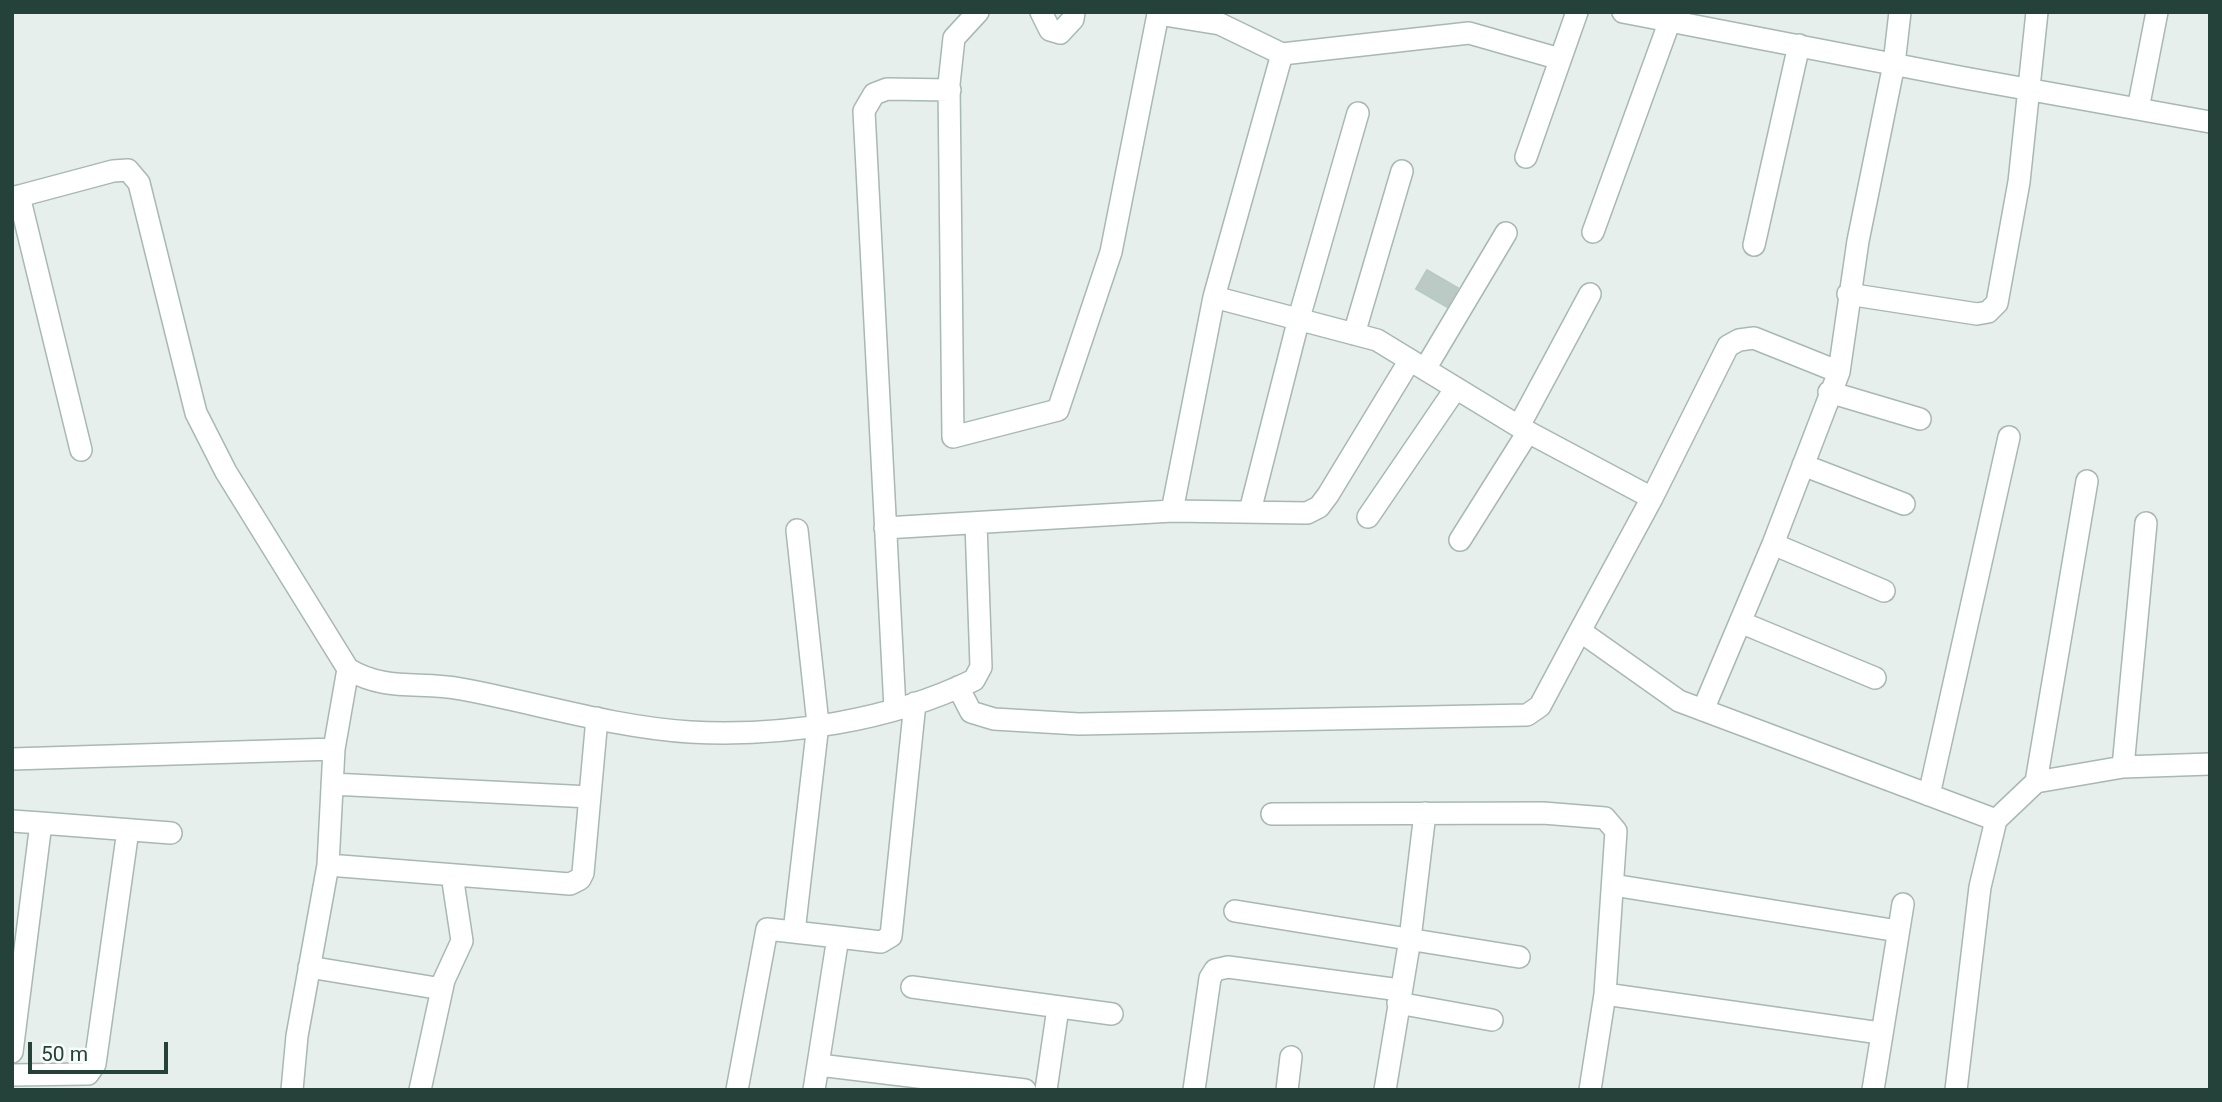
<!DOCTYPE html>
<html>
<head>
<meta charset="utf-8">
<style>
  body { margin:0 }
  #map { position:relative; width:2222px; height:1102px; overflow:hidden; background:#e6efeb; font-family:Roboto,sans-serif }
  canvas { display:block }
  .frame { position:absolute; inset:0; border:14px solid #24423a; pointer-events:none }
  .scale { position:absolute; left:28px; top:1042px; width:140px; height:32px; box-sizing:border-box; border:4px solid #24423a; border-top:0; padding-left:9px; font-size:21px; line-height:24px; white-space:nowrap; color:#24423a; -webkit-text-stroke:5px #f7fbf9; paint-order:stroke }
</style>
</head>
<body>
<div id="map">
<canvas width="2222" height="1102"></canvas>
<div class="frame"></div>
<div class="scale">50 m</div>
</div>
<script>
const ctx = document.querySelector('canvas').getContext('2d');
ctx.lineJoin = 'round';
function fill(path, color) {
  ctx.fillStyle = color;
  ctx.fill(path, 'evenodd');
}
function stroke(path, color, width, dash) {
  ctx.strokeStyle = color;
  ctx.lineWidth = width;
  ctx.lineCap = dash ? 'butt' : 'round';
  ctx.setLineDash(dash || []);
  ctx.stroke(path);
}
const building = new Path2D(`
  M1427,270L1458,288L1447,307L1416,289Z`);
const street = new Path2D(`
  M978,12L954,38L949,84L953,437L1058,410L1111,252L1158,14L1220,24L1282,54L1469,33L1560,59
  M1041,12L1050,30L1060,33L1073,19L1074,12
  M1623,12L1965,78L2210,122
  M1282,54L1214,297L1377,340L1528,432L1652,498L1580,631L1679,701L1996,820
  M2138,109L2157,12
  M1526,157L1577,12
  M19,196L81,450
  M12,198L113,171L128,170L139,183L196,413L226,472L348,669C386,692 420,681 461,689C537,703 612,727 690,732C784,737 890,721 974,680L981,667L976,523
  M1593,232L1673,12
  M1754,245L1799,45
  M1848,294L1977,314L1988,312L1997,303L2019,182L2037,12
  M1354,334L1402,171
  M1425,369L1506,233
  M1829,392L1920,419
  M1519,426L1590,294
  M1803,465L1904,504
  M1652,498L1728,346L1739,340L1754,338L1839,372
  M1172,511L1214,297
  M1250,511L1299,318L1358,113
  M1368,517L1456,388
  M885,528L1172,511L1307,513L1319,507L1328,495L1410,360
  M1460,540L1528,432
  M1773,544L1884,591
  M1740,622L1875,678
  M958,687L971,712L994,719L1079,724L1527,715L1540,706L1580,631
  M895,709L864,111L874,94L887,89L950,90
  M1703,710L1773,544L1839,372L1858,241L1894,64L1900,12
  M12,759L334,749L348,669
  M2123,767L2146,523
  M2036,782L2087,481
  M332,784L590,797
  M1929,795L2009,437
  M1272,814L1543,813L1605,818L1616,831L1605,994L1590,1090
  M12,821L41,823L12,1052
  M41,823L171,833
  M328,865L570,884L580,879L583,873L597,718
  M1613,885L1898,931
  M1235,911L1519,957
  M794,932L818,724L797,530
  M838,937L881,942L891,936L915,703
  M309,967L442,989
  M912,987L1112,1014
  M1605,994L1880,1033
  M1398,1003L1492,1020
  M819,1065L1025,1090
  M12,1075L88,1074L95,1064L128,830
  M292,1090L297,1036L328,865L334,749
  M420,1090L444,980L462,941L452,875
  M737,1090L767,929L838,937L814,1090
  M1046,1090L1058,1008
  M1194,1090L1210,978L1215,970L1228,967L1400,990
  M1287,1090L1291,1057
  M1385,1090L1410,939L1425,813
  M1873,1090L1903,904
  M1956,1090L1980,887L1996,820L2036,782L2123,767L2210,764`);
fill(building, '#bbcac4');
stroke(building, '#b8c9c2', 2);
stroke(street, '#a8b8b2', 24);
stroke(street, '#fff', 21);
</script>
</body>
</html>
